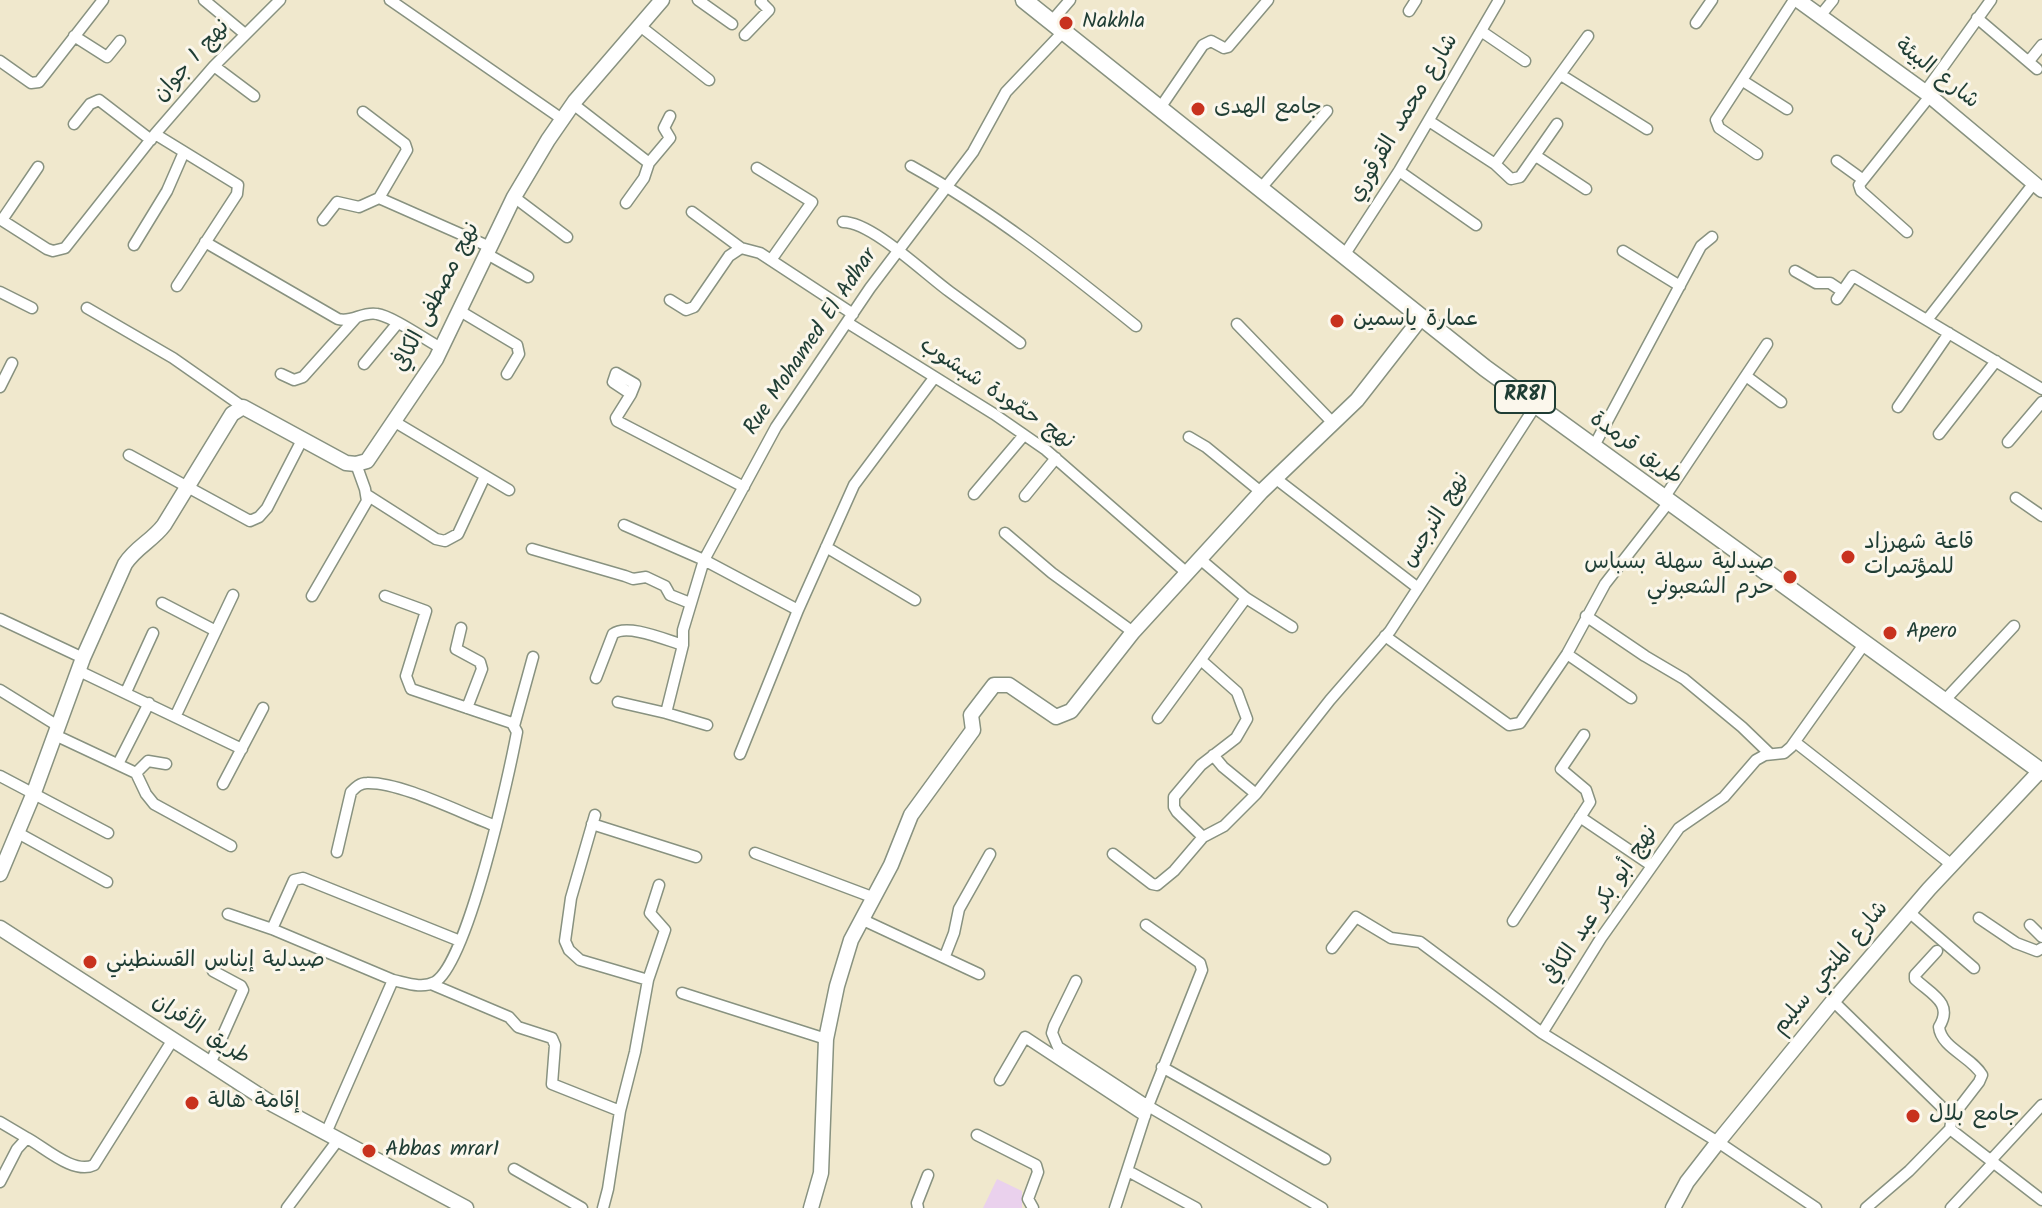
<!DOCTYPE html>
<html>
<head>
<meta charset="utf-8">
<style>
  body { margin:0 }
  canvas { display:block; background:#f0e8cd }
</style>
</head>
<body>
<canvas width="2042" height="1208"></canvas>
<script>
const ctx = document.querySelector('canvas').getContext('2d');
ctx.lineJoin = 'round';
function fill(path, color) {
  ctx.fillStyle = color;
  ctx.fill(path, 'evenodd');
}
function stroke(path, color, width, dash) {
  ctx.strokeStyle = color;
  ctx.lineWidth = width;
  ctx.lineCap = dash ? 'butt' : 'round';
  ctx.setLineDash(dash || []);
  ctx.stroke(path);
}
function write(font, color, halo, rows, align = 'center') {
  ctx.font = font + ' Kalam,"Playpen Sans Arabic",sans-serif';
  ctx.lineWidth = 6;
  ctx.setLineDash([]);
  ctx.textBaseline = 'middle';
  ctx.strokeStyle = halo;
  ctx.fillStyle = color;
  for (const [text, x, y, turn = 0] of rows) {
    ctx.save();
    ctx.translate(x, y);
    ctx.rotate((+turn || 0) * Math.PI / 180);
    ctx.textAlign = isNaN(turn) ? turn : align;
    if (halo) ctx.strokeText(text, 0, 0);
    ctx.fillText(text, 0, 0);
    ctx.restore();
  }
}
const built = new Path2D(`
  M997,1179L1022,1191V1208H983Z`);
const street = new Path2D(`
  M204,0L245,34
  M390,0L562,119
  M698,0L732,24
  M1409,11L1416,0
  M1820,16L1833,0
  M1977,18L2037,69
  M1051,22L1070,0
  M1696,23L1712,0
  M640,26L709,80
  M1481,31L1525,61
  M745,35L769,10L761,2L762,0
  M74,36L107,57L120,41
  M0,61L31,83L39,82L103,0
  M2029,61L2042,45
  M214,66L254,96
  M1561,75L1647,129
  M1743,81L1787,109
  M1925,92L1991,0
  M573,104L649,163L644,178L626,203
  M1160,108L1203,45L1211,41L1224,48L1228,47L1268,0
  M363,112L405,144L407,150L379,198L490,247
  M1429,121L1495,164L1588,36
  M74,124L90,104L99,100L151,140
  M1757,154L1719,128L1716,120L1794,0
  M1536,156L1586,189
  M1837,161L1862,179
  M649,163L670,138L664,128L670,116
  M1495,164L1511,179L1520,177L1557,124
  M911,166C992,211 1064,268 1136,326
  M757,168L812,202L771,260
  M1399,171L1476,225
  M1261,188L1327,111
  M514,197L567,237
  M692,212L741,248
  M0,219L47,249L53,251L65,248L155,134
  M2,220L38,167
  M323,220L337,202L359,207L379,198
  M843,222C872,222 925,274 950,292C973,309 997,326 1020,343
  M1907,232L1861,191L1859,185L1930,96
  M205,242L338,319C352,323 363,311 377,314C392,316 426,340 441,348
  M134,245L167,191L184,152
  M1623,251L1680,286
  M487,254L528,277
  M1343,257L1399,171L1499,0
  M1795,271L1816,283H1830L1842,291
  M177,286L237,194L238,185L155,134L214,66L280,0
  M0,292L32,308
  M1837,299L1853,276L2042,389
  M670,300L686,310L694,307L729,256L741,248L760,253L853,314
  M87,308L173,358L243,407
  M460,311L517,345L519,354L507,374
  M1927,320L2034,183
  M848,323L994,414L1046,450L1187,573
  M1237,324L1334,424
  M364,364L397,324
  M616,373L635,384L631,394L613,382Z
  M281,374L294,380L303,377L355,319
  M1746,376L1781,402
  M0,387L12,363
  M631,394L616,418L617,421L744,487
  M1898,407L1949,333
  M395,422L509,490
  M1939,434L1996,361
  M1189,437L1206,447L1261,492
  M2008,442L2042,402
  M1594,446L1701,246L1712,237
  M129,455L250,521L259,517L267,508L302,440
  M1275,478L1418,588L1536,405
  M974,494L1024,435
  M367,495L436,539L445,541L458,534L485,476
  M1025,496L1056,458
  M1664,498L1767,344
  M2016,498L2042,516
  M624,525L704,560L798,610L854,485L934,378
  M1005,533L1052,573L1133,632
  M826,547L915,600
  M532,549L625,576L633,579L646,577L665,586L670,595L690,603
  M1200,559L1246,598L1292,627
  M312,596L367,501L365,489L356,464
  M162,603L216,631
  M1586,616L1645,656L1684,679L1742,727L1770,754
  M0,619L83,658
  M461,628L456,649L480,662L482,669L467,708
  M1385,636L1509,725L1520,723L1567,654L1605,584L1669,502
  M1567,654L1631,698
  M79,671L242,749
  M596,678L613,634C627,623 666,640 683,645
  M0,690L58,726
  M126,692L153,633
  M1944,701L2014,626
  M618,702L666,713L683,645V630L704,560L776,427L870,288L973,152L1006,92L1063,32
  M666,713L707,725
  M176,715L233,595
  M1158,718L1246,598
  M514,726L533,657
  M55,735L136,773L146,794L154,804L231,846
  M1795,742L1952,865
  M740,754L798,610
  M118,764L149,703
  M136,773L148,761L166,764
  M0,776L108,833
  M223,784L263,708
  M1256,794L1330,700L1390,631L1418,588
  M595,815L571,898L565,941L569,950L580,960L648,980
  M1580,817L1651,865
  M592,824L696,857
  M18,833L107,882
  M1203,837L1224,826L1256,794L1223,767L1213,755
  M337,852L351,792C356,787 360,783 367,783C401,782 463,814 496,826
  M755,853L872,897
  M1113,854L1152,884L1157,885L1174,871L1203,837L1177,812L1174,807V797L1201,765L1236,738L1247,719L1237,692L1202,661
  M1909,912L1974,968
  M228,914L272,929
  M1979,918L2016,943L2037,951L2042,948
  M861,919L979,974
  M1513,921L1590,802L1586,790L1561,769L1584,735
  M2030,925L2042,937
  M1332,948L1356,917L1391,938L1420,942L1542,1033L1718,1142L1816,1208
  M1937,951L1915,975V979C1931,994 1954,1003 1939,1027C1941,1048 1972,1057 1982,1075L1979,1082L1952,1117
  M945,956L954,933L959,909L990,854
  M393,980L272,929L294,880L303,878L460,941
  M1076,981L1054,1026L1052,1033L1058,1047L1148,1106L1322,1208
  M431,984L509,1017L518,1027L552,1038L555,1045L552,1084L620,1111
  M682,993L826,1039
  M1833,1001L1952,1117L1950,1129L1909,1171L1866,1208
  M1542,1033L1601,938L1679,828L1724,797L1756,760L1765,755L1784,753L1791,747L1865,643
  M210,1064L243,990L241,986L213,971
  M1162,1067L1325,1159
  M1000,1080L1025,1037L1145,1116
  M0,1122L27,1138
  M1950,1129L2042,1200
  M326,1133L393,980C407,983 422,989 435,982C468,962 509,775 517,732L512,723L503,720L411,689L406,676L426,611L385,596
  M977,1135L1036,1165L1038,1172L1028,1199L1033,1208
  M1992,1159L2042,1105
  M514,1169L582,1208
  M1128,1171L1196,1208
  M0,1182L17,1149L27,1138C44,1147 74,1175 94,1165L172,1041
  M287,1208L338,1140
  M603,1208L608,1189L620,1111L635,1052L648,980L665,930L650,913L659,885
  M918,1208L917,1203L928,1175
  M1115,1208L1148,1106L1202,970L1200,963L1146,925
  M1951,1208L1994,1162`);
const secondary = new Path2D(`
  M1798,0L1925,92L2042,190
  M0,874L33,795L83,658L125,564C136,547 152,541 164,525L232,414L243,407L346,463L356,464L367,461L436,359L514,197L548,140L575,101L662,0
  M0,928L274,1105L466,1208
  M811,1208L821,1173L826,1039L837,986L851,940L891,865L911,815L973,730L971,715L994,685H1009L1056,717L1071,711L1133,632L1261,492L1357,400L1421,318
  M1673,1208L1687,1182L1718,1142L1833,1001L1929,889L2040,771`);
const primary = new Path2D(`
  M1024,0L1485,368L2042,772`);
const markers = [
  [1066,23,8,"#c8321e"],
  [1198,109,8,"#c8321e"],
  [1337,321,8,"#c8321e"],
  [1848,557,8,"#c8321e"],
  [1790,577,8,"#c8321e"],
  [1890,633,8,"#c8321e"],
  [90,962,8,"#c8321e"],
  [192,1103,8,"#c8321e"],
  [1913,1116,8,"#c8321e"],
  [369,1151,8,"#c8321e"]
];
const shields = [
  [1525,397,60]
];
const shieldNames = [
  ["RR81",1525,397]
];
const poiNames = [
  ["Nakhla",1082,23],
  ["جامع الهدى",1214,109],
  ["عمارة ياسمين",1353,321],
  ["قاعة شهرزاد",1864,544],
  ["للمؤتمرات",1864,569],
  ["صيدلية سهلة بسباس",1774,564,"right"],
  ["حرم الشعبوني",1774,589,"right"],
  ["Apero",1906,633],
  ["صيدلية إيناس القسنطيني",106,962],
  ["إقامة هالة",208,1103],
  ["جامع بلال",1929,1116],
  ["Abbas mrar1",385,1151]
];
const streetNames = [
  ["نهج 1 جوان",193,62,-48],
  ["شارع البيئة",1936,75,38],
  ["شارع محمد القرقوري",1405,119,-59],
  ["نهج مصطفى الكافي",438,298,-63],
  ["Rue Mohamed El Adhar",812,343,-56],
  ["نهج حمّودة شبشوب",996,395,34],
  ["طريق قرمدة",1635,450,36],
  ["نهج النرجس",1437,521,-58],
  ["نهج أبو بكر عبد الكافي",1602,906,-56],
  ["شارع المنجي سليم",1832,969,-50],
  ["طريق الأفران",200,1031,33]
];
fill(built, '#ead1ed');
stroke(street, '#889280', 13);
stroke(secondary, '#889280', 17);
stroke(primary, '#889280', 19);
stroke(street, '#fff', 10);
stroke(secondary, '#fff', 14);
stroke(primary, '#fff', 16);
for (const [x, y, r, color] of markers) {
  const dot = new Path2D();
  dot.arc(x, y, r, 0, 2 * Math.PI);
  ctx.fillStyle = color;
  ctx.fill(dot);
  stroke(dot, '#fbf7ec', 3);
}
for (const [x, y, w] of shields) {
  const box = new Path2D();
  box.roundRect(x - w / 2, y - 16, w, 32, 6);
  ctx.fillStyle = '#fbf7ec';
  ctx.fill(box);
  stroke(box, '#1f3d34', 2);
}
write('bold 20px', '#1f3d34', null, shieldNames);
write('22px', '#1f3d34', '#fbf7ec', poiNames, 'left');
write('22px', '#1f3d34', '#fbf7ec', streetNames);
</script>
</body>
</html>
